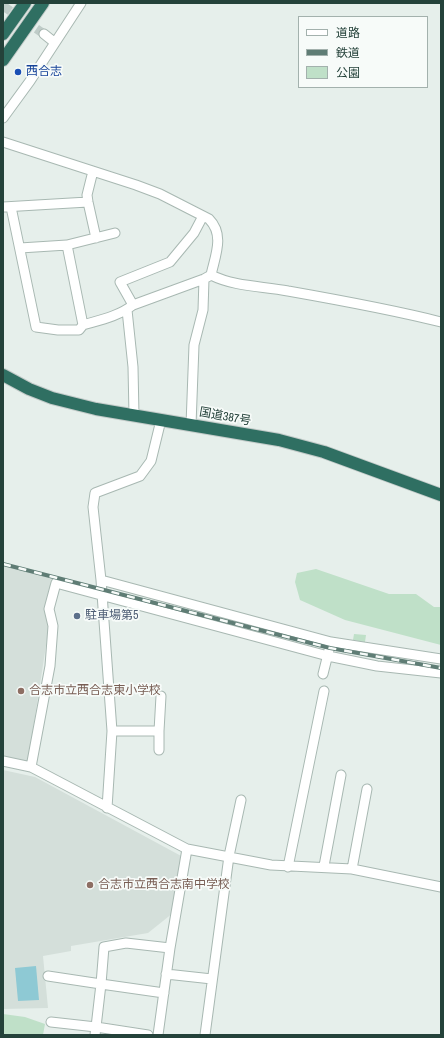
<!DOCTYPE html>
<html>
<head>
<meta charset="utf-8">
<style>
  body { margin:0 }
  #map { position:relative; width:444px; height:1038px; overflow:hidden; background:#e6efeb; font-family:"Archivo Narrow","Noto Sans JP",sans-serif }
  canvas { display:block }
  .frame { position:absolute; inset:0; border:4px solid #24423a; pointer-events:none }
  .legend { position:absolute; left:298px; top:16px; width:130px; height:72px; box-sizing:border-box; background:#f7fbf9; border:1px solid #a3b1ad; margin:0; padding:5px 7px; list-style:none; font-size:12px; color:#24423a }
  .legend li { display:flex; align-items:center; gap:8px; height:20px }
  .legend b { width:20px; border:1px solid #a3b1ad }
</style>
</head>
<body>
<div id="map">
<canvas width="444" height="1038"></canvas>
<div class="frame"></div>
<ul class="legend">
<li><b style="height:5px;background:#fff"></b>道路</li>
<li><b style="height:5px;background:#5f7d75"></b>鉄道</li>
<li><b style="height:11px;background:#bfe0c8"></b>公園</li>
</ul>
</div>
<script>
const ctx = document.querySelector('canvas').getContext('2d');
ctx.lineJoin = 'round';
function fill(path, color) {
  ctx.fillStyle = color;
  ctx.fill(path, 'evenodd');
}
function stroke(path, color, width, dash) {
  ctx.strokeStyle = color;
  ctx.lineWidth = width;
  ctx.lineCap = dash ? 'butt' : 'round';
  ctx.setLineDash(dash || []);
  ctx.stroke(path);
}
function write(font, color, halo, rows, align = 'center') {
  ctx.font = font + ' "Archivo Narrow","Noto Sans JP",sans-serif';
  ctx.lineWidth = 3.5;
  ctx.setLineDash([]);
  ctx.textBaseline = 'middle';
  ctx.strokeStyle = halo;
  ctx.fillStyle = color;
  for (const [text, x, y, turn = 0] of rows) {
    ctx.save();
    ctx.translate(x, y);
    ctx.rotate((+turn || 0) * Math.PI / 180);
    ctx.textAlign = isNaN(turn) ? turn : align;
    if (halo) ctx.strokeText(text, 0, 0);
    ctx.fillText(text, 0, 0);
    ctx.restore();
  }
}
const built = new Path2D(`
  M3,565L55,579L49,626L28,762L3,757Z
  M3,770L35,777L183,857L173,913L148,933L71,946V951L43,956L48,1008L3,1009Z`);
const green = new Path2D(`
  M316,569L389,594H416L434,607H441V645L345,620L300,600L295,582L297,573Z
  M354,634L366,635L365,642L353,640Z
  M3,1014L25,1017L45,1024L43,1035H3Z`);
const water = new Path2D(`
  M36,966L39,1000L18,1001L15,968Z`);
const streetTunnel = new Path2D(`
  M3,6L44,34`);
const street = new Path2D(`
  M44,34L54,42
  M3,118L30,81L81,3
  M3,142L136,185L160,194L209,219C225,235 215,256 211,275
  M93,171L87,195L88,202L96,238
  M3,207L88,202
  M11,207L36,327L58,330H79L83,325
  M67,245L115,233
  M20,248L67,245L83,325C100,320 119,316 133,305L204,279L211,275C235,287 263,286 288,291C339,300 390,309 441,322
  M133,305L120,282L170,262L194,233L203,216
  M127,310L133,367L134,415
  M191,425L194,345L203,310L204,279
  M101,580L331,642L441,659
  M323,674L331,642
  M112,731H159L161,696
  M159,750V731
  M3,761L31,767L187,849L271,865L352,869L441,887
  M31,767L50,666L53,626L49,609L56,583L328,656L377,666L441,673
  M107,808L112,731L101,580L93,507L95,493L140,476L151,461L161,420
  M324,866L341,775
  M288,867L324,691
  M352,869L367,789
  M166,974L212,979
  M48,976L101,984L104,947L126,943L170,948
  M51,1022L96,1027L101,984L164,993
  M95,1035L96,1027L148,1035
  M158,1035L170,948L187,849
  M205,1035L229,856L241,800`);
const highway = new Path2D(`
  M3,34L25,3
  M3,60L43,3
  M3,375L29,389L52,398L96,409L279,440L324,452L441,495`);
const rail = new Path2D(`
  M3,564L330,648L441,668`);
const markers = [
  [18,72,4,"#1a4fb4"],
  [77,616,4,"#5c6f8a"],
  [21,691,4,"#8d6e63"],
  [90,885,4,"#8d6e63"]
];
const transitNames = [
  ["西合志",26,72]
];
const streetNames = [
  ["国道387号",225,417,10]
];
const serviceNames = [
  ["駐車場第5",85,616]
];
const educationNames = [
  ["合志市立西合志東小学校",29,691],
  ["合志市立西合志南中学校",98,885]
];
fill(built, '#d4dfda');
fill(green, '#bfe0c8');
fill(water, '#8ec9d4');
stroke(streetTunnel, '#bfccc8', 9, [9, 4.5]);
stroke(street, '#a8b8b2', 11);
stroke(highway, '#c2cac8', 14);
stroke(street, '#fff', 9);
stroke(highway, '#2f6f62', 12);
stroke(rail, '#5f7d75', 4);
stroke(rail, '#f7fbf9', 2.5, [8]);
for (const [x, y, r, color] of markers) {
  const dot = new Path2D();
  dot.arc(x, y, r, 0, 2 * Math.PI);
  ctx.fillStyle = color;
  ctx.fill(dot);
  stroke(dot, '#f7fbf9', 1.5);
}
write('12px', '#164399', '#f7fbf9', transitNames, 'left');
write('12px', '#24423a', '#f7fbf9', streetNames);
write('12px', '#4e5e75', '#f7fbf9', serviceNames, 'left');
write('12px', '#785e54', '#f7fbf9', educationNames, 'left');
</script>
</body>
</html>
